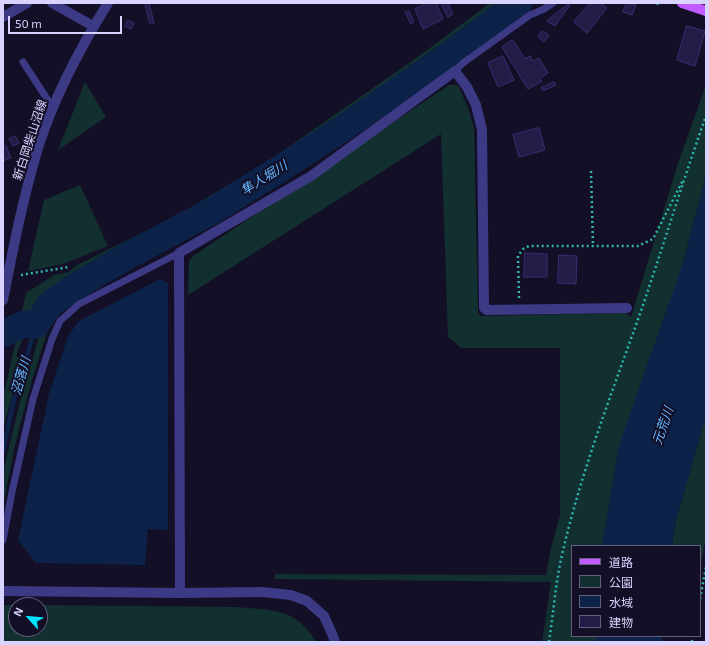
<!DOCTYPE html>
<html>
<head>
<meta charset="utf-8">
<style>
  body { margin:0 }
  #map { position:relative; width:709px; height:645px; overflow:hidden; background:#130f26; font-family:"Exo 2","Noto Sans JP",sans-serif }
  canvas { display:block }
  .frame { position:absolute; inset:0; border:4px solid #d9d4ff; pointer-events:none }
  .legend { position:absolute; left:571px; top:545px; width:130px; height:92px; box-sizing:border-box; background:#130f26; border:1px solid #625e7d; margin:0; padding:5px 7px; list-style:none; font-size:12px; color:#d9d4ff }
  .legend li { display:flex; align-items:center; gap:8px; height:20px }
  .legend b { width:20px; border:1px solid #625e7d }
  .north { position:absolute; left:8px; top:597px; width:40px; height:40px; box-sizing:border-box; background:#130f26; border:1px solid #625e7d; border-radius:50%; rotate:297deg; font-size:11px; font-weight:700; line-height:16px; text-align:center; color:#d9d4ff }
  .north::after { content:''; display:block; margin:auto; width:14px; height:18px; background:#00e5ff; clip-path:polygon(50% 0,100% 100%,50% 72%,0 100%) }
  .scale { position:absolute; left:8px; top:16px; width:114px; height:18px; box-sizing:border-box; border:2px solid #d9d4ff; border-top:0; padding-left:5px; font-size:12px; line-height:14px; white-space:nowrap; color:#d9d4ff; -webkit-text-stroke:3px #130f26; paint-order:stroke }
</style>
</head>
<body>
<div id="map">
<canvas width="709" height="645"></canvas>
<div class="frame"></div>
<ul class="legend">
<li><b style="height:5px;background:#c25bff"></b>道路</li>
<li><b style="height:11px;background:#12302f"></b>公園</li>
<li><b style="height:11px;background:#0c2248"></b>水域</li>
<li><b style="height:11px;background:#241b47"></b>建物</li>
</ul>
<div class="north">N</div>
<div class="scale">50 m</div>
</div>
<script>
const ctx = document.querySelector('canvas').getContext('2d');
ctx.lineJoin = 'round';
function fill(path, color) {
  ctx.fillStyle = color;
  ctx.fill(path, 'evenodd');
}
function stroke(path, color, width, dash) {
  ctx.strokeStyle = color;
  ctx.lineWidth = width;
  ctx.lineCap = dash ? 'butt' : 'round';
  ctx.setLineDash(dash || []);
  ctx.stroke(path);
}
function write(font, color, halo, rows, align = 'center') {
  ctx.font = font + ' "Exo 2","Noto Sans JP",sans-serif';
  ctx.lineWidth = 4;
  ctx.setLineDash([]);
  ctx.textBaseline = 'middle';
  ctx.strokeStyle = halo;
  ctx.fillStyle = color;
  for (const [text, x, y, turn = 0] of rows) {
    ctx.save();
    ctx.translate(x, y);
    ctx.rotate((+turn || 0) * Math.PI / 180);
    ctx.textAlign = isNaN(turn) ? turn : align;
    if (halo) ctx.strokeText(text, 0, 0);
    ctx.fillText(text, 0, 0);
    ctx.restore();
  }
}
const green = new Path2D(`
  M490,3H501L342,122L297,154L265,174L205,207L137,241L110,258L77,274L45,299L36,318L20,320L26,293L54,275L69,272L77,265L178,215L274,157L419,56Z
  M520,5L526,10L311,165L191,236L71,299L58,310L47,333L32,380L15,445L3,506V472L22,393L45,317L55,303L125,260L268,184L342,135Z
  M85,82L106,117L58,150Z
  M449,85H458L468,108L474,128L478,313L480,316L625,313L631,317L678,163L706,85V175L683,263L603,539L602,546H572V636H596V642H542L551,582L275,579V574L546,575L551,548L560,515V348H461L448,337L441,134L188,295L189,261L193,256Z
  M80,185L108,246L63,264L28,271L44,200Z
  M25,333L16,356L22,359L3,429V397L17,335Z
  M706,415V537L700,569V546H672L676,520Z
  M4,605H21H16V629H40V605L236,607C271,610 297,608 316,642H3Z`);
const water = new Path2D(`
  M706,175V415L676,520L672,546H602L619,445L683,263Z
  M160,279L168,283V530L148,529L145,565L36,563L18,540L49,394L68,336L79,321Z
  M596,636H662V642H596Z`);
const stream = new Path2D(`
  M3,452L13,403L36,325`);
const river = new Path2D(`
  M3,334L23,324L36,325L51,303L81,283L133,253L212,211L286,165L345,127L443,59L519,3`);
const building = new Path2D(`
  M145,3H149L154,23H150Z
  M428,3H436L443,19L423,29L415,9Z
  M441,3H448L453,14L448,17Z
  M590,3H601L607,8L587,33L574,22Z
  M627,3L636,5L632,15L623,12Z
  M569,4L570,5L555,26L547,21Z
  M409,11L414,22L411,24L405,12Z
  M128,20L134,23L131,29L125,26Z
  M687,26L705,31L695,66L677,60Z
  M542,31L549,35L544,42L538,37Z
  M513,40L525,59L530,56L533,61L539,58L548,73L540,78L542,81L528,89L502,47Z
  M503,56L514,80L498,87L488,63Z
  M554,82L556,85L543,91L541,88Z
  M539,128L545,150L519,157L513,135Z
  M15,136L19,143L13,146L9,139Z
  M6,146L11,158L3,161V147Z
  M525,253L547,254V277H524Z
  M559,255L577,256L576,284L558,283Z`);
const path = new Path2D(`
  M657,3L659,6
  M591,171L593,246
  M21,275L69,267
  M519,298L518,256L523,249L529,246H638L653,239L682,182
  M700,599L706,567
  M549,642C553,616 555,590 560,564C579,476 612,393 642,308C664,244 683,180 706,116
  M692,642L693,636`);
const service = new Path2D(`
  M23,62L53,108
  M455,71L463,63L530,15L544,9L553,3
  M3,540L12,492L33,399L52,339L60,321L79,304L179,253`);
const minor = new Path2D(`
  M52,3L93,26
  M3,17L27,3
  M180,593L179,253L311,176L455,71L467,87L476,105L482,130L484,308L487,310L627,308`);
const tertiary = new Path2D(`
  M3,300C13,249 23,198 38,148C54,97 80,48 108,3
  M3,591L180,593L262,592L291,595L307,601L324,616L333,636L335,642`);
const primary = new Path2D(`
  M682,3L706,11`);
const streetNames = [
  ["新白岡柴山沼線",30,140,-72]
];
const waterNames = [
  ["隼人堀川",264,178,-32],
  ["沼落川",21,376,-74],
  ["元荒川",663,426,-71]
];
fill(green, '#12302f');
fill(water, '#0c2248');
stroke(stream, '#0c2248', 4.5);
stroke(river, '#0c2248', 27);
fill(building, '#241b47');
stroke(building, '#3b2d73', 1);
stroke(path, '#2fb8b0', 2.5, [2, 3]);
stroke(service, '#3d3a85', 7);
stroke(minor, '#3d3a85', 10);
stroke(tertiary, '#3d3a85', 10);
stroke(primary, '#c25bff', 10);
write('12px', '#d9d4ff', '#130f26', streetNames);
write('italic 13px', '#62b6ff', '#130f26', waterNames);
</script>
</body>
</html>
